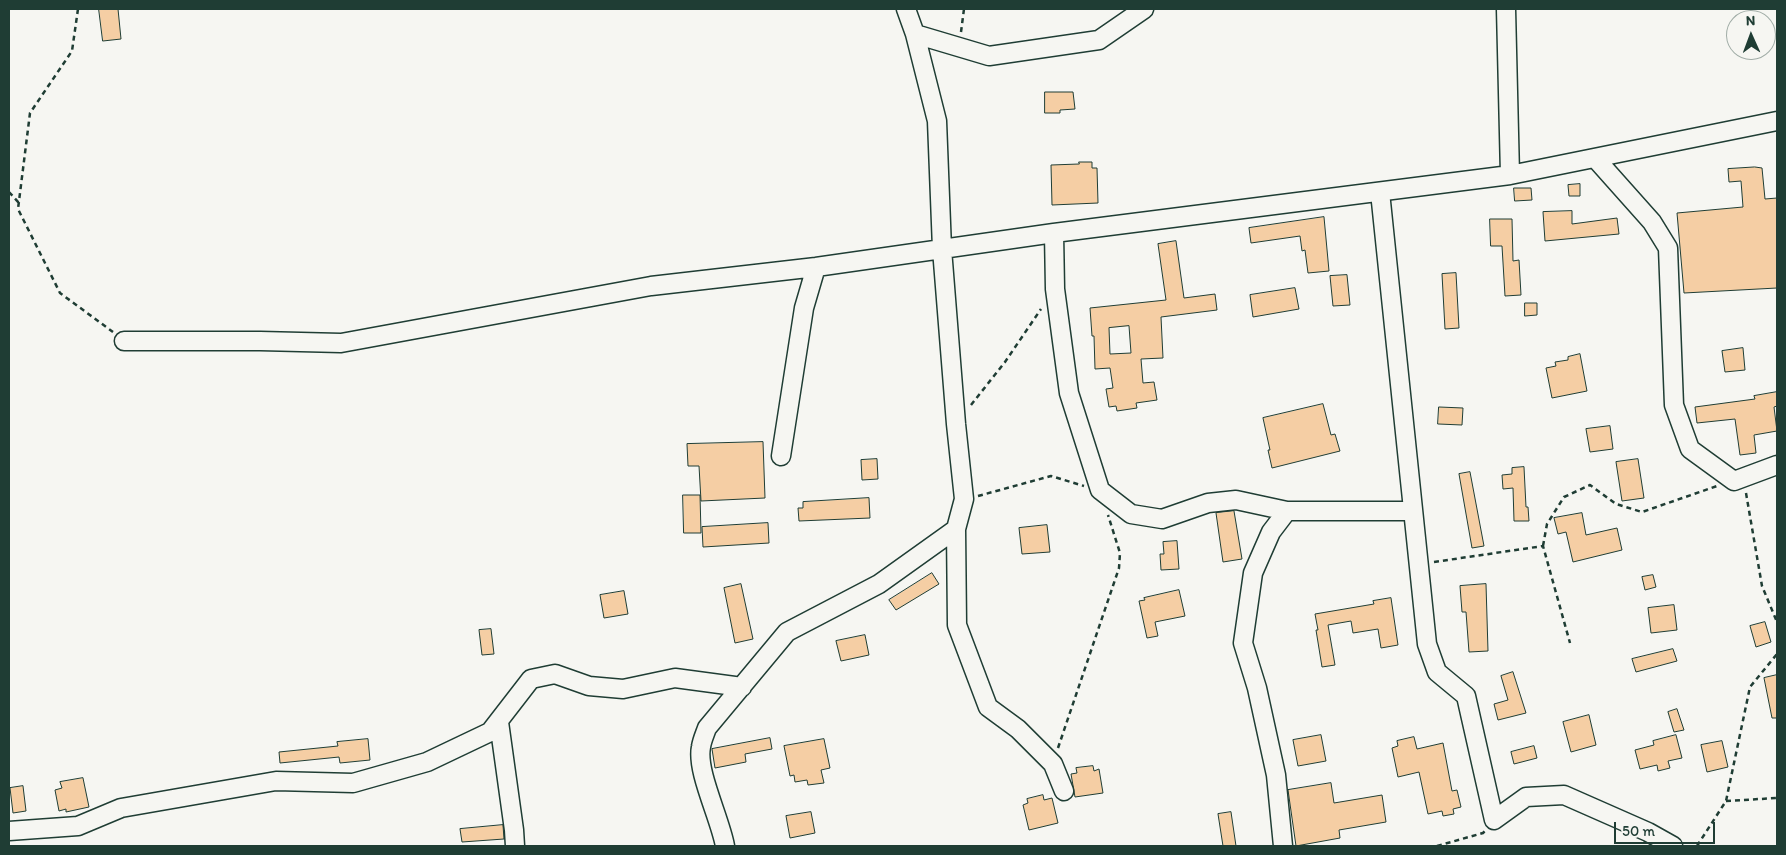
<!DOCTYPE html>
<html>
<head>
<meta charset="utf-8">
<style>
  body { margin:0 }
  #map { position:relative; width:1786px; height:855px; overflow:hidden; background:#f6f6f2; font-family:Itim,sans-serif }
  canvas { display:block }
  .frame { position:absolute; inset:0; border:10px solid #1f3d34; pointer-events:none }
  .north { position:absolute; left:1726px; top:10px; width:50px; height:50px; box-sizing:border-box; background:#f6f6f2; border:1px solid #a0aca6; border-radius:50%; rotate:358deg; font-size:14px; font-weight:700; line-height:20px; text-align:center; color:#1f3d34 }
  .north::after { content:''; display:block; margin:auto; width:18px; height:22px; background:#1f3d34; clip-path:polygon(50% 0,100% 100%,50% 72%,0 100%) }
  .scale { position:absolute; left:1614px; top:822px; width:101px; height:22px; box-sizing:border-box; border:2px solid #1f3d34; border-top:0; padding-left:6px; font-size:15px; line-height:18px; white-space:nowrap; color:#1f3d34; -webkit-text-stroke:4px #f6f6f2; paint-order:stroke }
</style>
</head>
<body>
<div id="map">
<canvas width="1786" height="855"></canvas>
<div class="frame"></div>
<div class="north">N</div>
<div class="scale">50 m</div>
</div>
<script>
const ctx = document.querySelector('canvas').getContext('2d');
ctx.lineJoin = 'round';
function fill(path, color) {
  ctx.fillStyle = color;
  ctx.fill(path, 'evenodd');
}
function stroke(path, color, width, dash) {
  ctx.strokeStyle = color;
  ctx.lineWidth = width;
  ctx.lineCap = dash ? 'butt' : 'round';
  ctx.setLineDash(dash || []);
  ctx.stroke(path);
}
const building = new Path2D(`
  M99,9H118L121,39L103,41Z
  M1045,92H1073L1075,109L1060,110V113H1045Z
  M1079,162H1092V168H1097L1098,203L1052,205L1051,165L1079,164Z
  M1755,167L1762,168L1765,199L1777,198V288L1684,293L1677,213L1743,207L1741,181L1729,182L1728,169Z
  M1580,184V196H1569L1568,185Z
  M1514,188H1531L1532,200L1515,201Z
  M1572,211V224L1617,218L1619,234L1545,241L1543,212Z
  M1324,217L1329,271L1308,273L1305,250L1302,251L1300,236L1251,243L1249,228Z
  M1490,219H1512L1513,261L1519,260L1521,295L1505,296L1502,246H1491Z
  M1176,241L1184,298L1215,294L1217,310L1161,317L1163,358L1141,359L1143,383L1154,382L1157,400L1136,403L1137,408L1117,411L1116,406L1109,407L1106,389L1113,388L1110,368L1095,369L1094,336H1092L1090,308L1166,300L1158,244ZM1129,326L1131,353L1110,354L1109,328Z
  M1456,273L1459,328L1445,329L1442,274Z
  M1347,275L1350,305L1333,306L1330,276Z
  M1295,288L1299,309L1253,317L1250,295Z
  M1525,303H1537V315L1525,316Z
  M1743,348L1745,370L1725,372L1722,351Z
  M1580,354L1587,391L1552,398L1546,368L1556,366L1555,362L1568,360V357Z
  M1777,392V406L1774,407L1777,431L1754,435L1756,453L1740,455L1735,419L1697,423L1695,407L1755,399L1754,396Z
  M1323,404L1331,435L1335,434L1340,451L1272,468L1268,450H1270L1263,418Z
  M1439,407L1463,408L1462,425L1438,424Z
  M1610,426L1613,449L1590,452L1586,429Z
  M763,442L765,498L701,501L699,466H688L687,444Z
  M877,459L878,479L862,480L861,460Z
  M1638,459L1644,498L1622,501L1616,462Z
  M1524,467L1526,507H1528L1529,521H1514L1513,488L1503,489L1502,475L1512,474V468Z
  M1470,472L1484,546L1472,548L1459,474Z
  M683,495H700L701,533H684Z
  M869,498L870,518L799,521L798,508H803V502Z
  M1234,511L1242,559L1223,562L1216,513Z
  M1582,513L1586,535L1617,528L1622,550L1573,562L1566,532L1558,534L1554,518Z
  M768,523L769,543L703,547L702,527Z
  M1047,525L1050,552L1022,554L1019,528Z
  M1177,541L1179,569L1161,570L1160,554H1164L1163,542Z
  M932,573L939,584L896,610L889,600Z
  M1653,575L1656,587L1645,590L1642,577Z
  M741,584L753,639L735,643L724,588Z
  M1486,584L1488,651L1469,652L1466,612H1462L1460,586Z
  M1179,590L1185,616L1155,622L1158,636L1147,638L1139,601L1145,600L1144,598Z
  M624,591L628,614L604,618L600,595Z
  M1391,598L1398,645L1381,648L1378,629L1353,633L1351,621L1328,625L1335,665L1322,667L1316,630H1318L1315,614L1374,604L1373,601Z
  M1674,605L1677,630L1651,633L1648,608Z
  M1765,622L1771,642L1756,647L1750,626Z
  M491,629L494,654L482,655L479,630Z
  M865,635L869,655L841,661L836,641Z
  M1673,649L1677,661L1636,672L1632,659Z
  M1513,672L1526,713L1498,720L1494,704L1508,700L1501,676Z
  M1777,675V718H1772L1764,678Z
  M1677,709L1684,730L1674,732L1668,712Z
  M1589,715L1596,745L1571,752L1563,722Z
  M1321,735L1326,761L1298,766L1293,740Z
  M1676,735L1682,758L1668,761L1670,768L1658,771L1657,765L1640,769L1635,750L1654,745L1653,741Z
  M1414,737L1417,749L1443,743L1452,791L1457,790L1461,807L1453,809L1454,814L1443,816L1442,811L1428,814L1419,772L1398,777L1392,748L1398,746L1397,741Z
  M770,738L772,749L745,754L746,762L715,768L712,749Z
  M368,739L370,760L340,763L339,757L280,763L279,752L338,746L337,742Z
  M824,739L830,768L821,770L824,783L808,785L807,780L795,782L794,775L790,776L784,746Z
  M1722,741L1728,767L1707,772L1701,745Z
  M1534,746L1537,758L1514,764L1511,752Z
  M1093,766L1094,771L1099,769L1103,793L1075,797L1071,774L1077,773L1076,768Z
  M83,778L89,807L66,812V809L59,811L55,790L62,788L60,782Z
  M1331,783L1334,803L1382,795L1386,822L1339,830L1340,838L1296,846L1288,790Z
  M23,786L26,811L13,813L10,788Z
  M1043,795L1044,800L1052,798L1058,823L1029,830L1023,805L1028,803L1027,799Z
  M811,812L815,833L790,838L786,816Z
  M1231,812L1236,846H1223L1218,814Z
  M503,825L504,839L462,842L460,829Z`);
const path = new Path2D(`
  M78,9L72,51L30,113L18,209L60,293L113,332
  M961,32L964,9
  M9,192L19,203
  M971,405L1005,362L1041,309
  M1746,493L1762,586L1777,622
  M978,496L1051,476L1084,486
  M1543,546L1547,524L1564,497L1590,485L1616,504L1642,512L1717,486
  M1434,562L1543,546L1570,643
  M1058,748L1119,568L1120,553L1108,515
  M1726,801L1777,798
  M1437,846L1483,833L1485,831
  M1697,846L1726,801L1750,687L1777,654`);
const minor = new Path2D(`
  M906,9L915,34L937,121L942,249L1054,233L1055,289L1069,393L1100,490L1131,514L1162,519L1208,503L1236,500L1287,511H1412
  M915,34L989,56L1099,40L1144,9
  M1595,158L1652,222L1668,248L1674,405L1690,449L1734,481L1777,465
  M1510,175L1777,121
  M1380,192L1427,644L1437,672L1466,696L1494,820L1526,797L1564,795L1648,832L1673,846
  M1054,233L1510,175L1506,9
  M124,341H260L341,343L651,286L816,267L942,249L956,424L964,499L956,529L879,584L787,632L707,728C705,734 702,740 701,747C696,771 720,818 725,846
  M781,456L804,308L816,267
  M956,529L957,625L988,707L1018,729L1053,764L1064,791
  M499,722L514,830L515,846
  M9,831L78,826L121,808L276,781L353,783L427,762L490,732L531,679L555,674L589,686L623,689L675,678L742,687
  M1283,846L1276,775L1257,688L1243,643L1253,573L1271,532L1287,511`);
fill(building, '#f5cea4');
stroke(building, '#1f3d34', 1);
stroke(minor, '#1f3d34', 21);
stroke(path, '#1f3d34', 2.5, [5, 4]);
stroke(minor, '#f6f6f2', 18);
</script>
</body>
</html>
